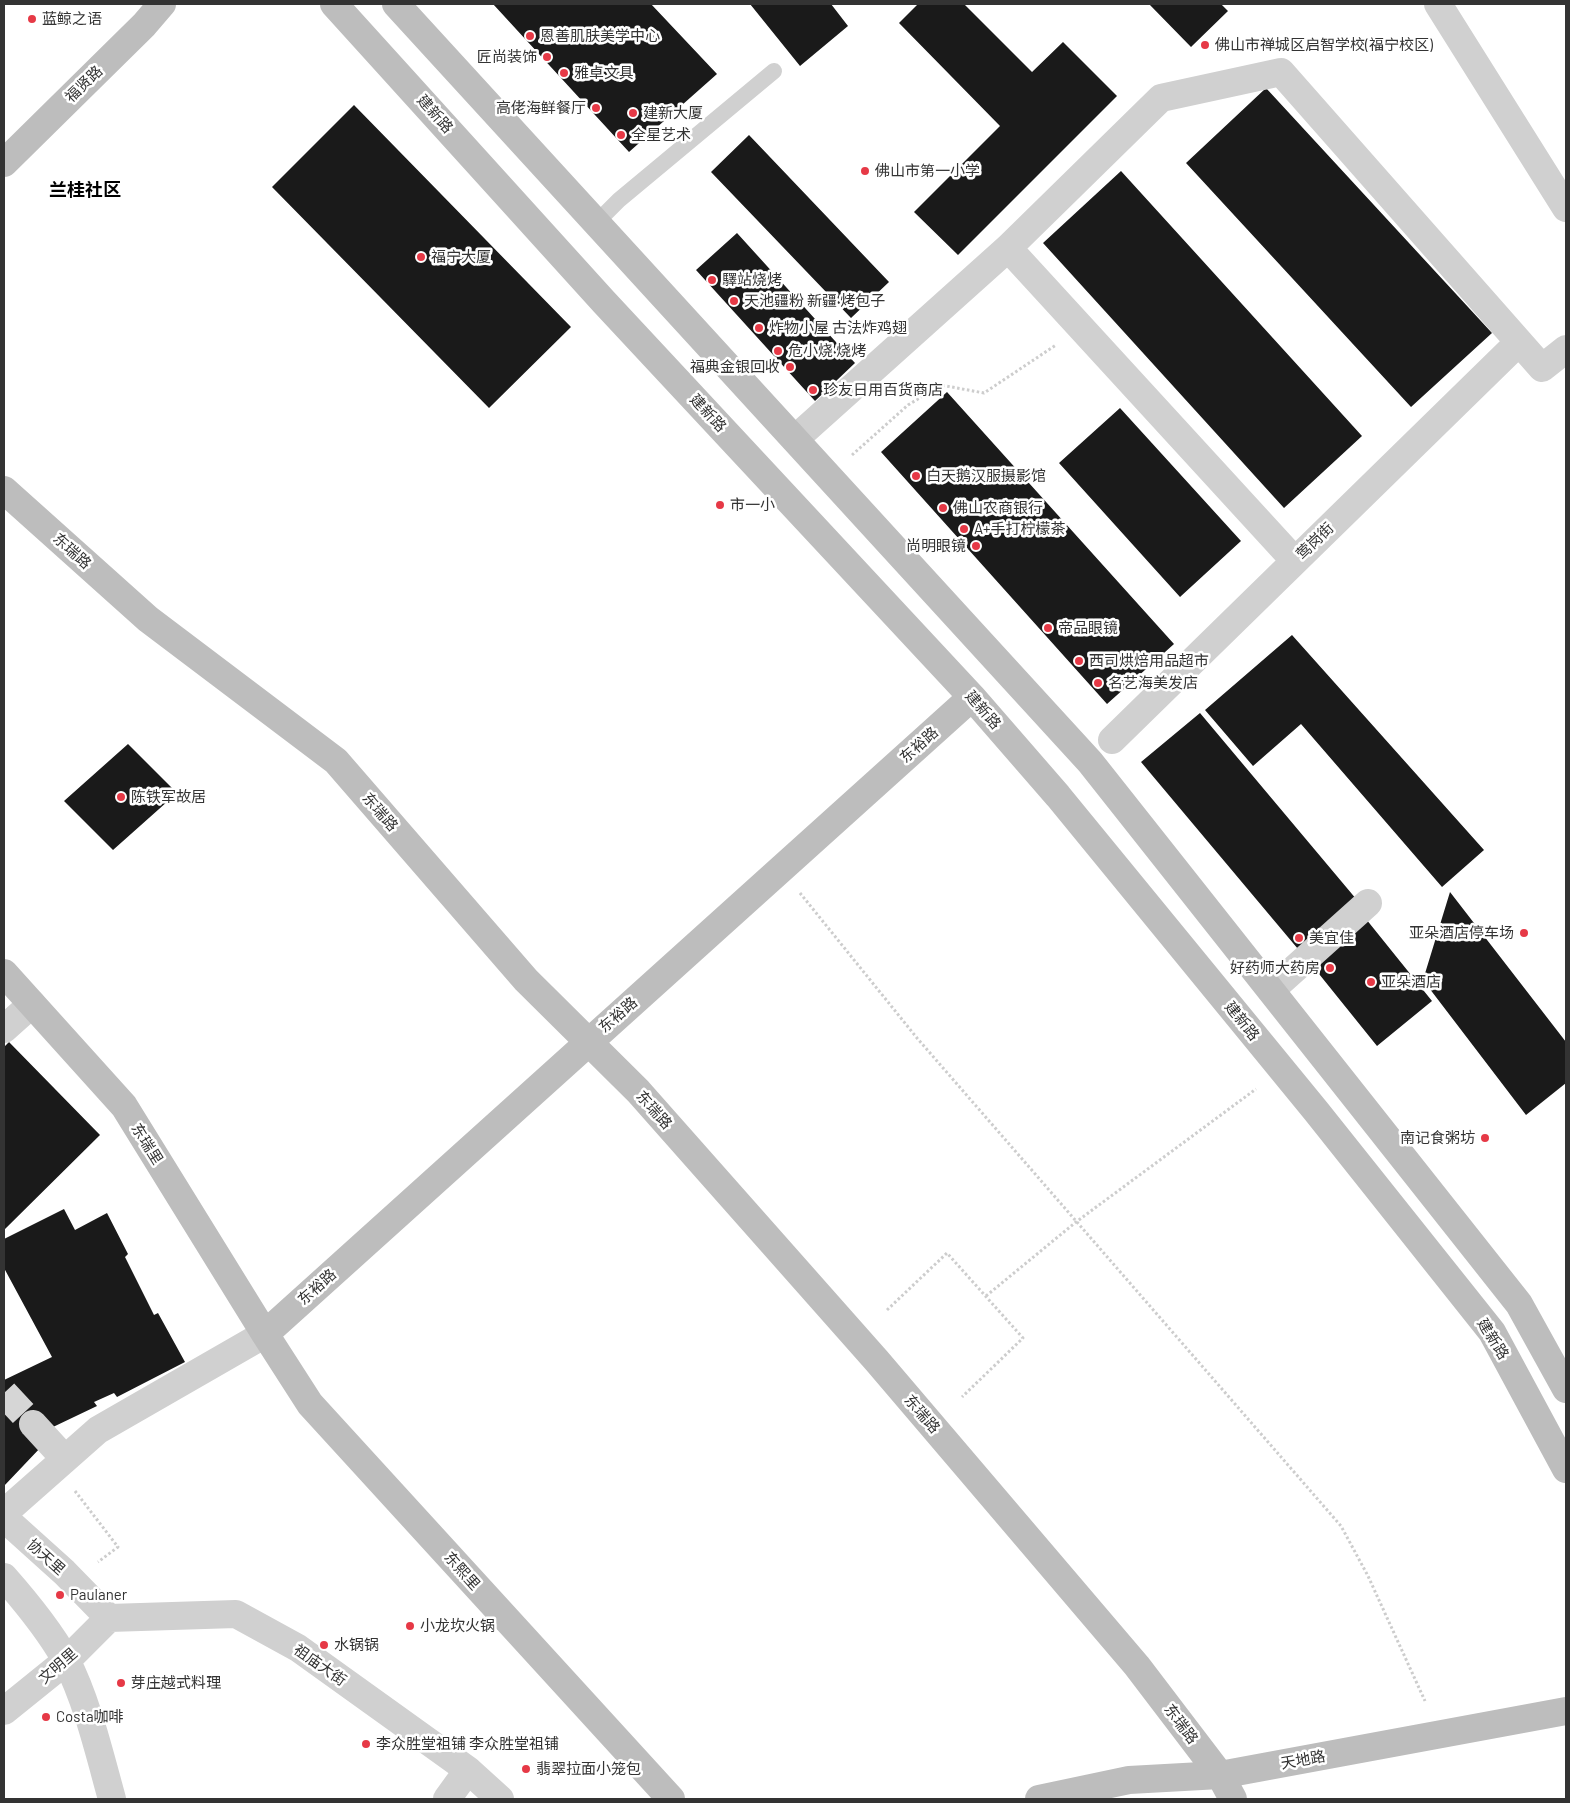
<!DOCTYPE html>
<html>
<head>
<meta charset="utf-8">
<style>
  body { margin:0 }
  #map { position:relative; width:1570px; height:1803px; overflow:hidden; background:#fff; font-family:Barlow,sans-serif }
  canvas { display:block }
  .frame { position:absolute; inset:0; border:5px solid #333; pointer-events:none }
</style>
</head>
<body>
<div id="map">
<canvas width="1570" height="1803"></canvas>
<div class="frame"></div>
</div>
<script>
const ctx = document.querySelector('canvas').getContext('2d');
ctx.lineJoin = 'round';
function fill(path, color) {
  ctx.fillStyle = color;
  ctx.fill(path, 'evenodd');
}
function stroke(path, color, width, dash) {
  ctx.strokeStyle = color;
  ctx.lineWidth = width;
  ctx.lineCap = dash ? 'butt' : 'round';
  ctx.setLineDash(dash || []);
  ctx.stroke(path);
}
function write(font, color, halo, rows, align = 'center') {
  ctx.font = font + ' Barlow,"Noto Sans SC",sans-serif';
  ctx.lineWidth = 5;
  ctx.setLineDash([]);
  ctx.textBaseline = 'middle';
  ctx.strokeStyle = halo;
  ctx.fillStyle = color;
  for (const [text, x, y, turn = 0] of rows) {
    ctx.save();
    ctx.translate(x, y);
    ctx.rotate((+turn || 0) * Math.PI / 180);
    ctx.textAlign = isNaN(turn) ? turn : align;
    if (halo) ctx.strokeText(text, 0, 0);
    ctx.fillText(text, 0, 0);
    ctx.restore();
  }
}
const building = new Path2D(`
  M493,4H651L717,74L629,152Z
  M750,4H831L848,26L800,66Z
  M918,4H964L1032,72L1063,42L1117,96L958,255L914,212L1000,126L899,23Z
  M1149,4H1221L1228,11L1191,47Z
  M1266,88L1492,333L1411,407L1186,163Z
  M354,105L571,327L489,408L272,187Z
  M749,135L889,282L851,318L711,172Z
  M1121,171L1362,436L1284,508L1043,243Z
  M737,233L855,363L815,401L696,270Z
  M947,392L1174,644L1107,704L881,452Z
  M1120,408L1241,541L1180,597L1059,463Z
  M1292,635L1484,850L1442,887L1301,724L1253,766L1205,710Z
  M1200,713L1357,900L1298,949L1141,762Z
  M128,744L177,793L113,850L64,801Z
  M1450,892L1566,1042V1083L1526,1115L1423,980Z
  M1366,919L1432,1001L1377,1046L1311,964Z
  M9,1042L100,1135L4,1230V1047Z
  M64,1209L75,1230L107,1213L128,1254L125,1257L154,1315L158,1313L185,1362L117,1397L114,1393L94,1402L97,1406L53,1427L42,1446L4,1486V1380L52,1357L4,1268V1239Z`);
const streetTunnel = new Path2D(`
  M4,1393L33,1424`);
const path = new Path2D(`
  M852,455L908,405L941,385L984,393L1056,345
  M800,893L917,1038L1341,1526L1368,1576L1425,1701
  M986,1296L1076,1222L1256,1089
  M887,1310L947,1253L1023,1338L962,1397
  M75,1491L118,1547L98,1562`);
const lane = new Path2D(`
  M597,222L619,200L774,71`);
const street = new Path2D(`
  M1438,4L1566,208
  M1008,248L1295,561
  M795,439L1008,248L1161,98L1281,72L1542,368L1566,349
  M1112,740L1518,343
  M1271,990L1368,903
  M4,1029L32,1004
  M33,1424L65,1459
  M4,1513L98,1430L265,1334
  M4,1518L64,1572L109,1618
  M4,1577C27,1603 49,1630 66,1660C87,1700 100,1756 112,1799
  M109,1618L236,1614L298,1648L468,1770L500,1799
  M4,1711L66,1661L109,1618
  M447,1799L468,1770`);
const secondary = new Path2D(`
  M334,4L604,302L972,697L1058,796L1316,1111L1492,1332L1566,1469
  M396,4L1090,762L1519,1304L1566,1389
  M4,163L144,25L162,4
  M4,490L148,619L336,761L526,980L638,1091L877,1361L1137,1666L1220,1775L1233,1799
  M4,973L124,1106L265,1334L310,1404L671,1799
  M265,1334L972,697
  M1039,1799L1129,1780L1220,1775L1566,1711`);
const markers = [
  [32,19,5,"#e63946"],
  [530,36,5,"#e63946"],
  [1205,45,5,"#e63946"],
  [547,57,5,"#e63946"],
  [564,73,5,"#e63946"],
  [596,108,5,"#e63946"],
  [633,113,5,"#e63946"],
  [621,135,5,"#e63946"],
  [865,171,5,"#e63946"],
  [421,257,5,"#e63946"],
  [712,280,5,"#e63946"],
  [734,301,5,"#e63946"],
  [759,328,5,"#e63946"],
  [778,351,5,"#e63946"],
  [790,367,5,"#e63946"],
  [813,390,5,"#e63946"],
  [916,476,5,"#e63946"],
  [720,505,5,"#e63946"],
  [943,508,5,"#e63946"],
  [964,529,5,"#e63946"],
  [976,546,5,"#e63946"],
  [1048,628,5,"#e63946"],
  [1079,661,5,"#e63946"],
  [1098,683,5,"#e63946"],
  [121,797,5,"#e63946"],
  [1524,933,5,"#e63946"],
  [1299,938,5,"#e63946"],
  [1330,968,5,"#e63946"],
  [1371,982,5,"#e63946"],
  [1485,1138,5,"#e63946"],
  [60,1595,5,"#e63946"],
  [410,1626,5,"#e63946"],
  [324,1645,5,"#e63946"],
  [121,1683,5,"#e63946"],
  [46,1717,5,"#e63946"],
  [366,1744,5,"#e63946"],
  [526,1769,5,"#e63946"]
];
const poiNames = [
  ["蓝鲸之语",42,19],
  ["恩善肌肤美学中心",540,36],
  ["佛山市禅城区启智学校(福宁校区)",1215,45],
  ["匠尚装饰",537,57,"right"],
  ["雅卓文具",574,73],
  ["高佬海鲜餐厅",586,108,"right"],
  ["建新大厦",643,113],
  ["全星艺术",631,135],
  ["佛山市第一小学",875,171],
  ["福宁大厦",431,257],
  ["驛站烧烤",722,280],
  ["天池疆粉 新疆·烤包子",744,301],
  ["炸物小屋 古法炸鸡翅",769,328],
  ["危小烧·烧烤",788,351],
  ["福典金银回收",780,367,"right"],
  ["珍友日用百货商店",823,390],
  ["白天鹅汉服摄影馆",926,476],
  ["市一小",730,505],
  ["佛山农商银行",953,508],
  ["A+手打柠檬茶",974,529],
  ["尚明眼镜",966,546,"right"],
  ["帝品眼镜",1058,628],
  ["西司烘焙用品超市",1089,661],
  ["名艺海美发店",1108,683],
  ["陈铁军故居",131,797],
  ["亚朵酒店停车场",1514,933,"right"],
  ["美宜佳",1309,938],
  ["好药师大药房",1320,968,"right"],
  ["亚朵酒店",1381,982],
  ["南记食粥坊",1475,1138,"right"],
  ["Paulaner",70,1595],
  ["小龙坎火锅",420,1626],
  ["水锅锅",334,1645],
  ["芽庄越式料理",131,1683],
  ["Costa咖啡",56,1717],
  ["李众胜堂祖铺 李众胜堂祖铺",376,1744],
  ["翡翠拉面小笼包",536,1769]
];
const streetNames = [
  ["福贤路",84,84,-44],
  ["建新路",435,114,48],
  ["建新路",708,413,47],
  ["莺岗街",1315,541,-44],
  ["东瑞路",72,551,42],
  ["建新路",983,710,49],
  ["东裕路",919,745,-42],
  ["东瑞路",380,812,49],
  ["东裕路",618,1015,-41],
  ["建新路",1242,1021,51],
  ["东瑞路",654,1110,48],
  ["东瑞里",147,1144,58],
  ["东裕路",317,1287,-42],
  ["建新路",1493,1339,58],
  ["东瑞路",922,1414,49],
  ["协天里",46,1557,42],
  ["东熙里",462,1571,48],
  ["祖庙大街",320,1665,35],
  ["文明里",58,1666,-41],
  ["东瑞路",1181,1724,53],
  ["天地路",1303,1760,-10]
];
const quarterNames = [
  ["兰桂社区",85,190]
];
fill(building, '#1a1a1a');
stroke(streetTunnel, '#d6d6d6', 28, [28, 14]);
stroke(path, '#cdcdcd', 3, [2.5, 2.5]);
stroke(lane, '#d0d0d0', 16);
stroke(street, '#d0d0d0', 28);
stroke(secondary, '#bdbdbd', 28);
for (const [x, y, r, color] of markers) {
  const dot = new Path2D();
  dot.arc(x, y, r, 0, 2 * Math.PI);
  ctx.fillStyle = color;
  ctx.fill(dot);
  stroke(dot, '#fff', 2);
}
write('15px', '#333', '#fff', poiNames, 'left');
write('15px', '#333', '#fff', streetNames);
write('bold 18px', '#000', '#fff', quarterNames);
</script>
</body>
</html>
